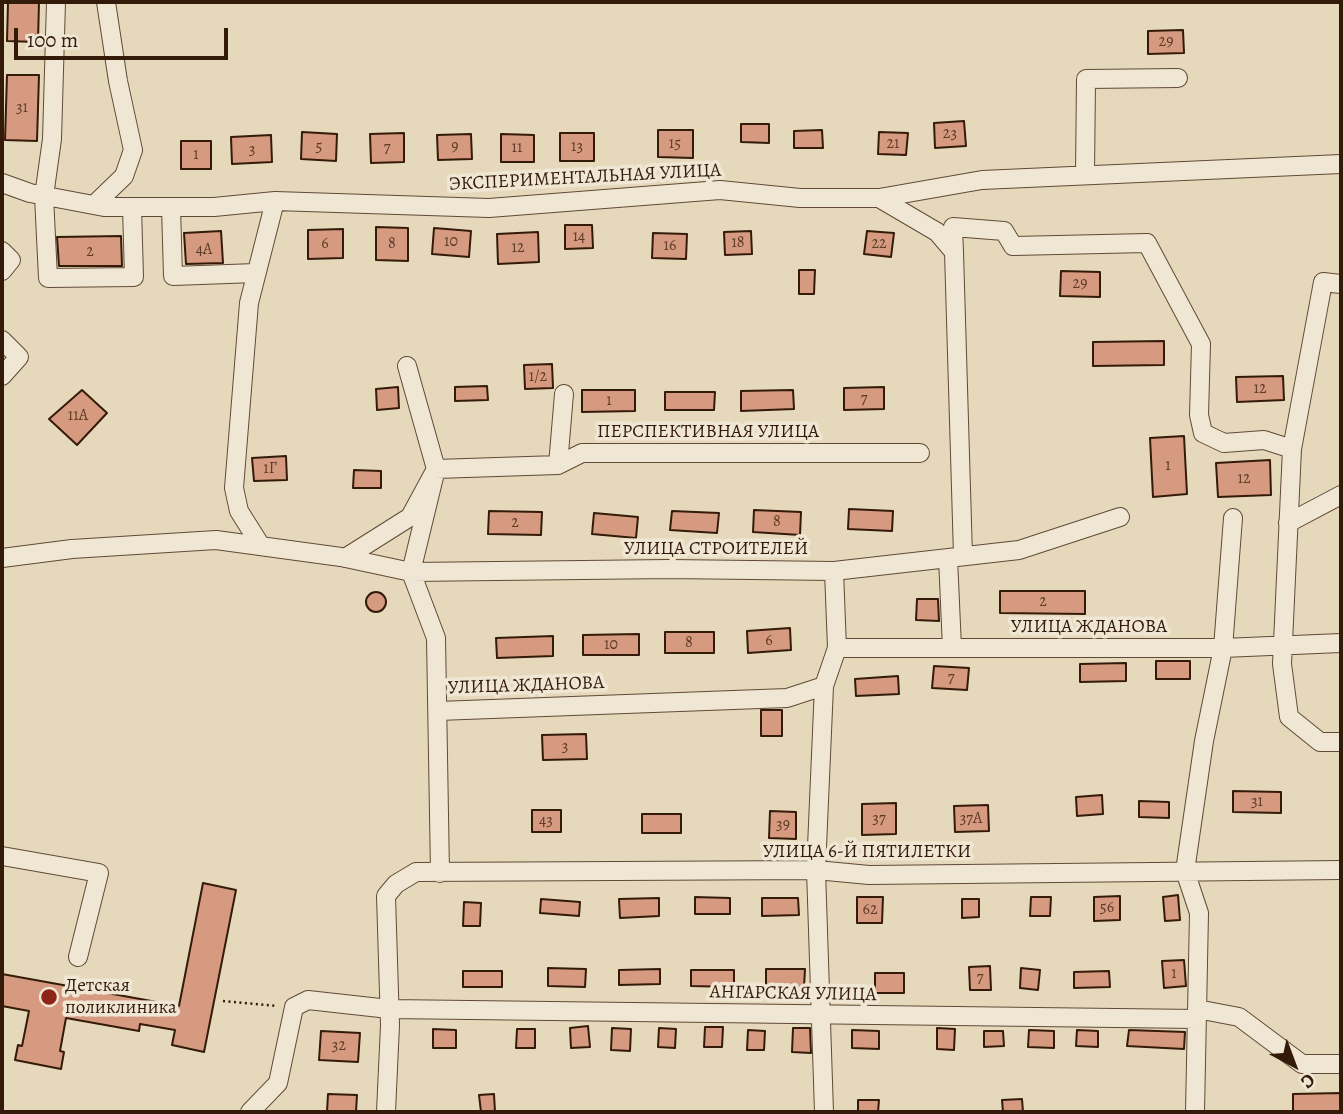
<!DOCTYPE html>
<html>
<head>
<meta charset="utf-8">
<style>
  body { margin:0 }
  #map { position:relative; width:1343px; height:1114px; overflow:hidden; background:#e6d9bb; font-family:Alegreya,serif }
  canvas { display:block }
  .frame { position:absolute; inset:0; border:4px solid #341b09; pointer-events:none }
  .north { position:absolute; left:1259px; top:1030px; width:70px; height:70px; -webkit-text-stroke:5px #efe6d3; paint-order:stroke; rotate:139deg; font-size:19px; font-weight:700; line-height:28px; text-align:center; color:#341b09 }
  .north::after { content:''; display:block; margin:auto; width:24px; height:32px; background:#341b09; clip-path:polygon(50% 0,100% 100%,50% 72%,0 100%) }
  .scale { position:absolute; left:14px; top:28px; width:214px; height:32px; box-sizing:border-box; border:4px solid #341b09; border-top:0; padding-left:9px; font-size:21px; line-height:24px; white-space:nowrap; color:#341b09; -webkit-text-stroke:5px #efe6d3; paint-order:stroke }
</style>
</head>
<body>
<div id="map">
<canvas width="1343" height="1114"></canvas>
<div class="frame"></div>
<div class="north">С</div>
<div class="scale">100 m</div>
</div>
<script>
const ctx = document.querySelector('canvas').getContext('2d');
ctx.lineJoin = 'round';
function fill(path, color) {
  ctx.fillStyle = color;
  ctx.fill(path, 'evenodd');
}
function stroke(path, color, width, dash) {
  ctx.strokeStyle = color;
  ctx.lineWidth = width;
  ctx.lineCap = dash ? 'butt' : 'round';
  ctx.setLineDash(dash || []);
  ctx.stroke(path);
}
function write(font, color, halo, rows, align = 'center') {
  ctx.font = font + ' Alegreya,serif';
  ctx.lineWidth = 7;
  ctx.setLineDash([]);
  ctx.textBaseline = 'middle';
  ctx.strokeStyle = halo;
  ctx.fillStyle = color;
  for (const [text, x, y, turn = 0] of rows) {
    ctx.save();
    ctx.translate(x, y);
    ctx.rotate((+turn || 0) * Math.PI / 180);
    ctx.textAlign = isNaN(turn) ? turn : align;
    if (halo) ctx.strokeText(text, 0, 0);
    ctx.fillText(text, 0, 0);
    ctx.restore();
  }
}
const building = new Path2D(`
  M8,2H39L38,42L7,41Z
  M1183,30L1184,53L1148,54V31Z
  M7,75H39L37,141L5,140Z
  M964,121L966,146L935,148L934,123Z
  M741,124H769V143L741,142Z
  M658,130H693V158L658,157Z
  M822,130L823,148H794V131Z
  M302,132L337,134L336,161L301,159Z
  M879,132L908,133L906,155L878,154Z
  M404,133V162L371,163L370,134Z
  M560,133H594V161H560Z
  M471,134L472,159L438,160L437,135Z
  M501,134L534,135V162H501Z
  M271,135L272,162L232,164L231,137Z
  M181,141H211V169H181Z
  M565,225H592L593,248L565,249Z
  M376,227L408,228V261L376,260Z
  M434,228L471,231L469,257L432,254Z
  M343,229V258L308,259V230Z
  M221,231L223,263L186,264L184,233Z
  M751,231L752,254L725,255L724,232Z
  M867,231L894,233L891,257L864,254Z
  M538,232L539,262L498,264L497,234Z
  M653,233L687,234L686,259L652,258Z
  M121,236L122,266H59L57,237Z
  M799,270H815L814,294H799Z
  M1061,271L1100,272V297L1060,296Z
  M1164,341V365L1093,366V342Z
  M552,364L553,388L525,389L524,365Z
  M1283,376L1284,400L1237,402L1236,377Z
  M487,386L488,400L455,401V387Z
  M398,387L399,408L377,410L376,389Z
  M884,387V409L844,410V388Z
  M82,390L107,413L77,445L49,419Z
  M582,390H635V411L582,412Z
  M793,390L794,409L741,411V391Z
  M665,392H715L714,410H665Z
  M1184,436L1187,494L1153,497L1150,438Z
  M286,456L287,480L254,481L252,458Z
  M1270,460L1271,495L1218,497L1216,463Z
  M354,470L381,471V488H353Z
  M849,509L893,511L892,531L848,529Z
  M754,510L801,512L800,535L753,532Z
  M489,511L542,512L541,535L488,534Z
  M672,511L719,513L717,533L670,530Z
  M594,513L638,517L636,538L592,534Z
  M1000,591H1085V614L1000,613Z
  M366 602a10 10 0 1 1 20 0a10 10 0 1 1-20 0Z
  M917,599H938L939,621L916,620Z
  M790,628L791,650L748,653L747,631Z
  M665,632H714V653H665Z
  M639,634V655H583V635Z
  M553,636V656L497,658L496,638Z
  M1156,661H1190V679H1156Z
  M1126,663V681L1080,682V664Z
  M934,666L969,668L967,690L932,688Z
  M898,676L899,694L856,696L855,679Z
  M761,710H782V736H761Z
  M586,734L587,759L543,760L542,735Z
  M1233,791L1281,792V813L1233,812Z
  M1102,795L1103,814L1077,816L1076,797Z
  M1139,801L1169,802V818L1139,817Z
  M896,803V834L862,835V804Z
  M988,805L989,831L955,832L954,806Z
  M532,810H561V832H532Z
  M770,811L796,812V839L769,838Z
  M642,814H681V833H642Z
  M203,883L236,890L204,1052L172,1045L175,1030L140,1024L139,1031L66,1018L60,1051L64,1052L61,1069L15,1060L18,1045L22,1046L29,1011L2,1006V974L179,1006Z
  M1178,895L1180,920L1165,921L1163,897Z
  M1120,896V920L1094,921V897Z
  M695,897L730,898V914H695Z
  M857,897H883L882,923H857Z
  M1031,897H1051L1050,916H1030Z
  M659,898V916L620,918L619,899Z
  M762,898H798L799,915L762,916Z
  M541,899L580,902L579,916L540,913Z
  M962,899H979V917L962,918Z
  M464,902L481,903L480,926H463Z
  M1184,960L1186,986L1164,988L1162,961Z
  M990,966L991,990H970L969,967Z
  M548,968L586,969L585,987L548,986Z
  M1021,968L1040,970L1038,990L1020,988Z
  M660,969V984L619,985V970Z
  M766,969H805L804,987L766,986Z
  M691,970H734V987L691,986Z
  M463,971H502V987H463Z
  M1109,971L1110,987L1074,988V972Z
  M875,973H904V993H875Z
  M588,1026L590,1047L571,1048L570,1028Z
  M705,1027H723L722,1047H704Z
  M612,1028L631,1029L630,1051L611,1050Z
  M659,1028L676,1029L675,1048L658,1047Z
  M793,1028H810L811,1053L792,1052Z
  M937,1028L955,1029L954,1050L937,1049Z
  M433,1029L456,1030V1048H433Z
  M517,1029H535V1048H516Z
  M748,1030L765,1031L764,1050H747Z
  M852,1030L879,1031V1049L852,1048Z
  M1029,1030L1054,1031V1048L1028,1047Z
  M1077,1030L1098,1031V1047L1076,1046Z
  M1129,1030L1185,1032L1184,1049L1127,1046Z
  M321,1031L360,1033L358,1062L319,1060Z
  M984,1031H1003L1004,1046L984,1047Z
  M1341,1093V1112H1293V1094Z
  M328,1094L357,1095L356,1112H327Z
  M494,1094L495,1112H481L479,1095Z
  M1022,1099L1023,1112H1003L1002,1100Z
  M858,1100H879L878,1112H858Z`);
const path = new Path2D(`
  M223,1001L277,1006`);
const minor = new Path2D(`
  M56,2L52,139L44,196L48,278L134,277L132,207
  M1085,175L1086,79L1178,78
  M2,183L30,193L104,207H214L275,201L489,208L720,190L800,198H879L982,180L1341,164
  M879,198L937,232L954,252L963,556
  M94,205L124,176L133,150L118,81L106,2
  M171,207L173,276L256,273
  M2,251L11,260L2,271
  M954,252L953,227L1004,231L1013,246L1147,243L1201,344L1199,415L1203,433L1224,443L1264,440L1292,449
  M1341,284L1323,282L1292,449L1282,664L1289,717L1320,742H1341
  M2,340L19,357L2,376
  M558,465L564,394
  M1288,523L1341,495
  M261,546L239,511L234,488L249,303L275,201
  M2,558L72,549L216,540L341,557L411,572L669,569L834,571L1019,550L1120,517
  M345,558L410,517L436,469L407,366
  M948,558L952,648
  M411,572L436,469L558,465L582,453H920
  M411,572L436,638L440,873
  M837,648H1223L1341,643
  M438,711L787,698L824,686
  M2,856L99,873L78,957
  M1197,1009L1239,1017L1302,1064H1341
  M250,1112L278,1083L294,1007L308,1000L389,1009L1197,1019
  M386,1112L390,1025L386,896L396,884L416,872L816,870L869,875L1341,870
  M824,1112L816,870L824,686L837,648L834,571
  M1195,1112L1199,913L1185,871L1204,741L1223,648L1233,518`);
const markers = [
  [49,997,9,"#8f2418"]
];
const numberNames = [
  ["29",1166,42],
  ["31",22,108],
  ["23",950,134],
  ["15",675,144],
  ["21",893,144],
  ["5",319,147],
  ["9",455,147],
  ["13",577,147],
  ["7",387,148],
  ["11",517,148],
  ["3",252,150],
  ["1",196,155],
  ["14",579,237],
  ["10",451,242],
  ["18",738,243],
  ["6",325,244],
  ["8",392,244],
  ["22",879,244],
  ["16",670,246],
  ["12",518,248],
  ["4А",204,250],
  ["2",90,252],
  ["29",1080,284],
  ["1/2",538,377],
  ["12",1260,389],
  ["7",864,399],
  ["1",609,401],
  ["11А",78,416],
  ["1",1168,466],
  ["1Г",270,469],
  ["12",1244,479],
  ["8",777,522],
  ["2",515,523],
  ["2",1043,602],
  ["6",769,641],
  ["8",689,643],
  ["10",611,645],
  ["7",951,678],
  ["3",565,747],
  ["31",1257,802],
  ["37",879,819],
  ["37А",971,819],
  ["43",546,821],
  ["39",783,825],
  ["56",1107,908],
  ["62",870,910],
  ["1",1174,974],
  ["7",980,978],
  ["32",339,1046]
];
const streetNames = [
  ["ЭКСПЕРИМЕНТАЛЬНАЯ УЛИЦА",585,178,-3],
  ["ПЕРСПЕКТИВНАЯ УЛИЦА",708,432],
  ["УЛИЦА СТРОИТЕЛЕЙ",716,549],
  ["УЛИЦА ЖДАНОВА",1089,627],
  ["УЛИЦА ЖДАНОВА",526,686,-2],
  ["УЛИЦА 6-Й ПЯТИЛЕТКИ",867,852],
  ["АНГАРСКАЯ УЛИЦА",793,994,1]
];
const poiNames = [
  ["Детская",65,986],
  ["поликлиника",65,1008]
];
fill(building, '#d69a80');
stroke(building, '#341b09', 2);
stroke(minor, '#604a36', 20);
stroke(path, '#341b09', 2.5, [2, 3.5]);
stroke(minor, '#efe6d3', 18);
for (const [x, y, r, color] of markers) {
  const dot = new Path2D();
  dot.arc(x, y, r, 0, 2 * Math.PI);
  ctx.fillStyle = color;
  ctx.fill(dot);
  stroke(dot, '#efe6d3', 2.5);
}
write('16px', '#5c3b27', null, numberNames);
write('19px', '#341b09', '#efe6d3', streetNames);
write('19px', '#341b09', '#efe6d3', poiNames, 'left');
</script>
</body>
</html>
